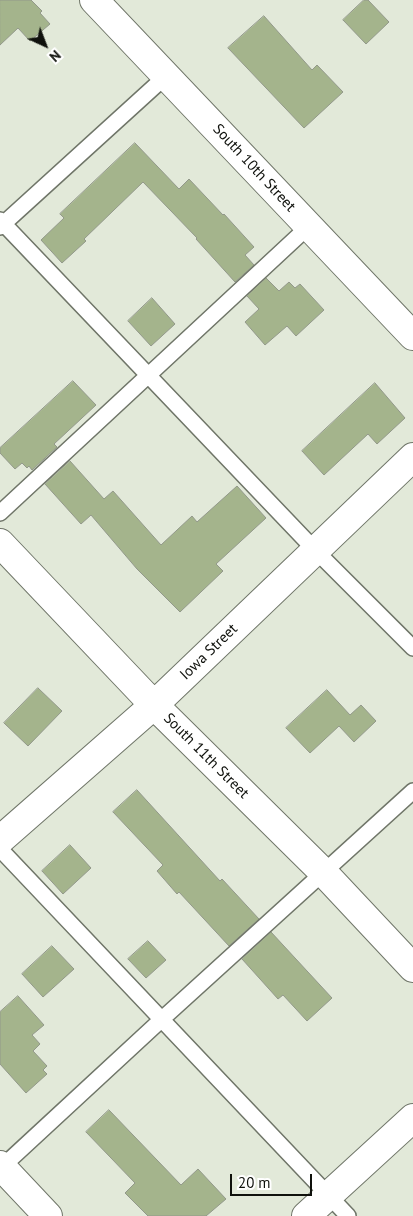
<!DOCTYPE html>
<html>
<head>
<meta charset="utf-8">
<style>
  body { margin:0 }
  #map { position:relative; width:413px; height:1216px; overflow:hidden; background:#e2e9d9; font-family:"PT Sans",sans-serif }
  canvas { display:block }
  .north { position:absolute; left:20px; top:20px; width:50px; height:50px; -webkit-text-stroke:4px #fff; paint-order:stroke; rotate:137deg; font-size:14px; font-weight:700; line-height:20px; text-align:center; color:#0f110c }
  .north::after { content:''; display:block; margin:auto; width:18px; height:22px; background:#0f110c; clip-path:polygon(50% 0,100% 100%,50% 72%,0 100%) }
  .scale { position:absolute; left:230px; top:1174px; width:82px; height:22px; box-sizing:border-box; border:2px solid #0f110c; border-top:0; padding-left:6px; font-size:15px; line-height:18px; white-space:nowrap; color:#0f110c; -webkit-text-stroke:4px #fff; paint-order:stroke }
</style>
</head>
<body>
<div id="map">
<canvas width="413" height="1216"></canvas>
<div class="north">N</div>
<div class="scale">20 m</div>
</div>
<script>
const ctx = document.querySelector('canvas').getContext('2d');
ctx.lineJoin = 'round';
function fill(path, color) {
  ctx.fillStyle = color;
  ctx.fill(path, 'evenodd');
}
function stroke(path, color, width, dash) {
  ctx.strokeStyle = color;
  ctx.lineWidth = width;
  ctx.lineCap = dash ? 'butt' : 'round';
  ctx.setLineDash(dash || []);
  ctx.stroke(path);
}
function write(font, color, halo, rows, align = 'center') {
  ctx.font = font + ' "PT Sans",sans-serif';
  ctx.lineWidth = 5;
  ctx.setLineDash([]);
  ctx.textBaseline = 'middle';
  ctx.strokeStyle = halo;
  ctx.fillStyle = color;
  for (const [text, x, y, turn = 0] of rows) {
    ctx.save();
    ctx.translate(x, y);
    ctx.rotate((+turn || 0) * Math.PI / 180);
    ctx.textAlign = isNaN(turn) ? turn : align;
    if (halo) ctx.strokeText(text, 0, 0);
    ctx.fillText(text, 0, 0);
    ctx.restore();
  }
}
const building = new Path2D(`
  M0,0H31L42,11L40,13L50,24L30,41L18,28L0,45Z
  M364,0H368L389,22L366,44L343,20Z
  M264,16L312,70L317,65L343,92L304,128L228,48Z
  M135,143L179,189L189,179L223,215L224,214L254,247L245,255L254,265L235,282L196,239L197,238L143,182L84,239L86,241L62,263L41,240L64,218L60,214Z
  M266,278L279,291L289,282L295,288L300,284L324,310L296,336L287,326L265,345L245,322L259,309L247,296Z
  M152,298L175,324L151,346L128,321Z
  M73,381L96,405L54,444L57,447L32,470L29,466L27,468L22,463L15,469L0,453V448Z
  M375,383L405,418L377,444L368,434L324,475L302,451Z
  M70,461L104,499L113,491L161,545L192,516L197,522L237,486L266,518L216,564L223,571L180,612L137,569L91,515L81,524L45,484Z
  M38,688L62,711L28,746L4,723Z
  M327,690L350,715L361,705L376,721L354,742L339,726L310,753L286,728Z
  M137,790L220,881L222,879L259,919L229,946L179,892L177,894L157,871L163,865L113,812Z
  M70,845L91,868L63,894L42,871Z
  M271,932L332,998L307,1021L283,995L278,999L242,959Z
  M148,941L166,960L146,978L128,959Z
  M52,946L74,969L43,997L22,974Z
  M18,996L44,1025L32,1035L40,1044L33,1051L47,1066L43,1070L47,1074L26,1093L0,1064V1012Z
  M109,1110L181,1185L198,1169L226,1199L206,1216H148L125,1193L135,1183L86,1132Z`);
const service = new Path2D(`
  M0,220L315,550L413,648
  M0,227L166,76
  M0,513L309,226
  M0,849L348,1216
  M2,1167L161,1020L413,791`);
const minor = new Path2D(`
  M94,0L413,336
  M0,543L154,705L323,872L413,968
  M0,840L154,705L413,457
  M0,1165L48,1216
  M306,1216L413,1118`);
const streetNames = [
  ["South 10th Street",254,168,47],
  ["Iowa Street",209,652,-44],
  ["South 11th Street",206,756,45]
];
fill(building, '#a4b48c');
stroke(building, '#92988a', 1);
stroke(service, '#6f7568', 18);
stroke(minor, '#6f7568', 30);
stroke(service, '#fff', 15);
stroke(minor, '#fff', 28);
write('15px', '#0f110c', '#fff', streetNames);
</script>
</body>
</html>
